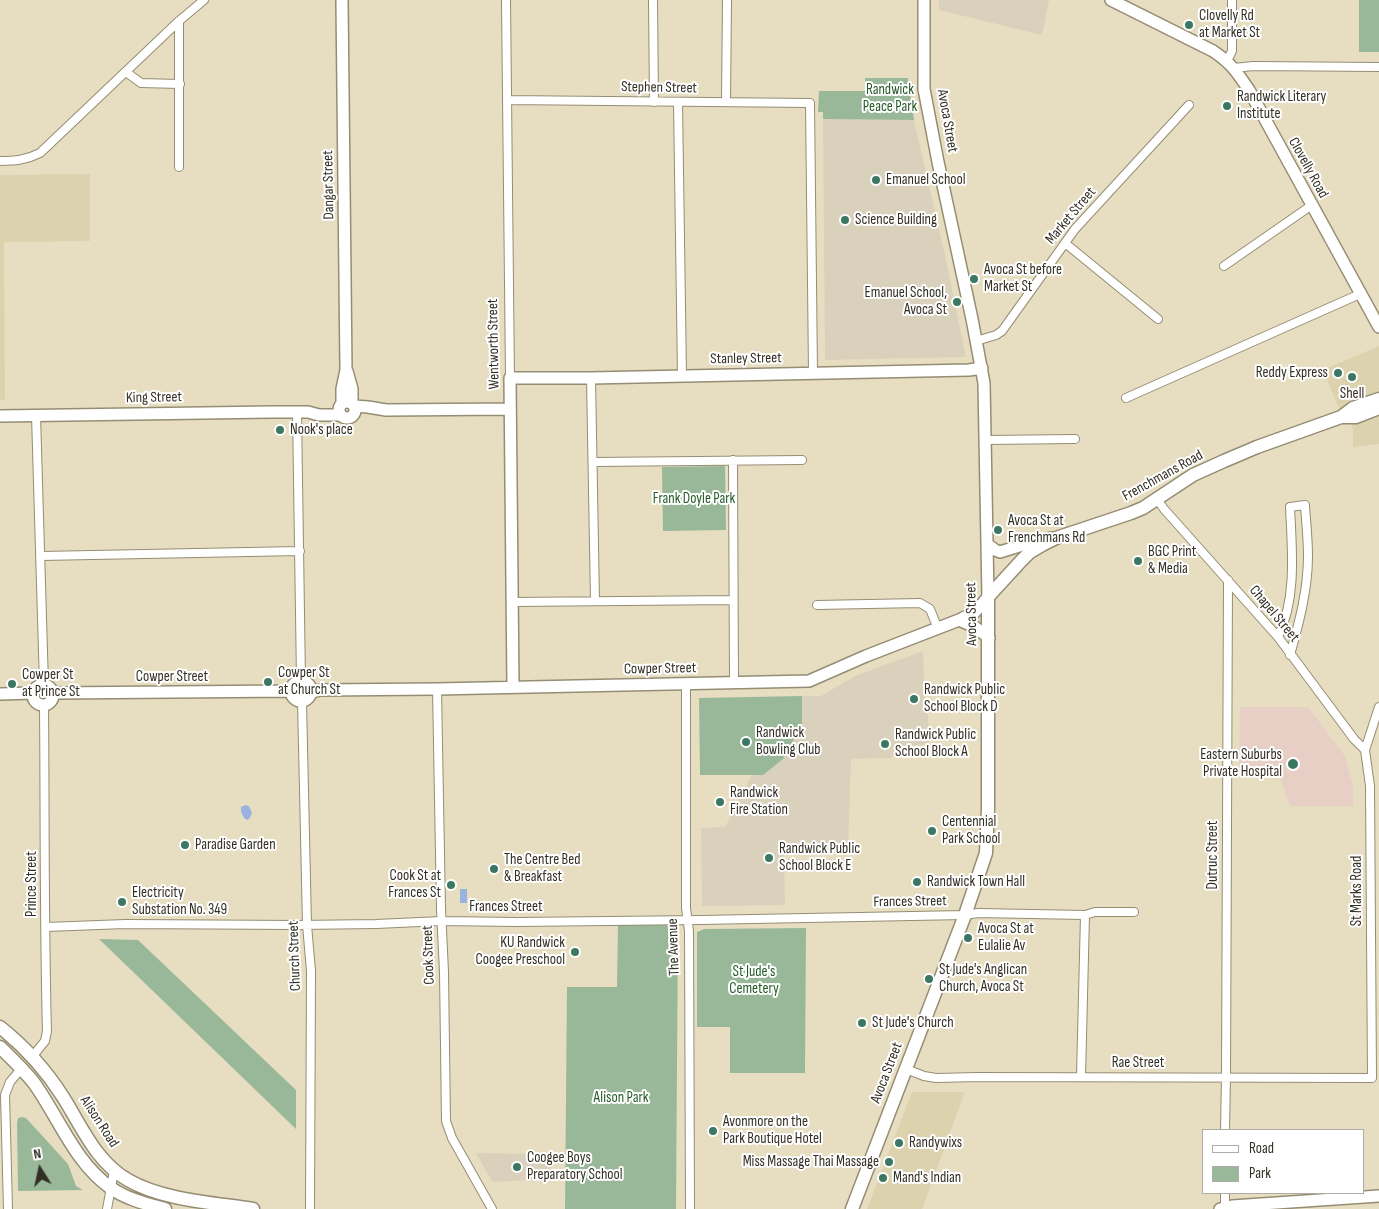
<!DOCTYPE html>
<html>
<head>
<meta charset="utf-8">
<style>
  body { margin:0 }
  #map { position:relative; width:1379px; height:1209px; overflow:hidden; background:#e7dec2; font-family:"Sofia Sans Condensed",sans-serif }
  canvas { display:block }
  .legend { position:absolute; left:1202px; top:1129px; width:162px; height:65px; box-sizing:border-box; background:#fff; border:1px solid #adaca7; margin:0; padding:6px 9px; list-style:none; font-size:15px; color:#322f24 }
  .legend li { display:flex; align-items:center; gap:10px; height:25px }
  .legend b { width:25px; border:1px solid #adaca7 }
  .north { position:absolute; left:15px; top:1144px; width:50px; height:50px; -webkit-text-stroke:4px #fff; paint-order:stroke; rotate:350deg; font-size:14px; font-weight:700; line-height:20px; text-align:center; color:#322f24 }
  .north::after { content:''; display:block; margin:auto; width:18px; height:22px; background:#322f24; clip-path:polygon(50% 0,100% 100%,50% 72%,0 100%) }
</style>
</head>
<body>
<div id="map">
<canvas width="1379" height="1209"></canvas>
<ul class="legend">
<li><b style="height:6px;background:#fff"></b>Road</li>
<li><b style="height:14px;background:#99b899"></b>Park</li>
</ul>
<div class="north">N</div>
</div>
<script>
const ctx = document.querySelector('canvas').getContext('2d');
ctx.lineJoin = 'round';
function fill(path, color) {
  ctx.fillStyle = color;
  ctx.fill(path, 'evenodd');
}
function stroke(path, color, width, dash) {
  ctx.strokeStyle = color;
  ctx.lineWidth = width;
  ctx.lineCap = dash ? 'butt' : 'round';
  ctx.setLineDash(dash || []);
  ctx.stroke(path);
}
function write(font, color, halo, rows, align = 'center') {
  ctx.font = font + ' "Sofia Sans Condensed",sans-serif';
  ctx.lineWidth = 4;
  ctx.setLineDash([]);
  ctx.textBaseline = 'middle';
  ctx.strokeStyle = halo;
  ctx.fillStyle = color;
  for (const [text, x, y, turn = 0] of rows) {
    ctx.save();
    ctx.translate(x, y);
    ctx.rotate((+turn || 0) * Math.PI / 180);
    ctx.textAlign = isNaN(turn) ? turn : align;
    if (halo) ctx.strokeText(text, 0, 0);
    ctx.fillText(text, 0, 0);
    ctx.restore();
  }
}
const built = new Path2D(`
  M90,174V241L4,242L5,400H0V175Z
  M1379,346V444L1353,447V428L1337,404L1323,370Z
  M912,1092H965L922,1209H867Z`);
const education = new Path2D(`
  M939,0H1049L1042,35L939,10Z
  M823,119L914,120L946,260L966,357L825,360Z
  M923,651L925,709L928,715L929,745L902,746L891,758L851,759L848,850L784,852L785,905L702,906L701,828L725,827L752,775L763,774L802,724V696H821L855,676Z
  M476,1153L551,1154L552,1179L492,1182Z`);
const medical = new Path2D(`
  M1240,707H1308L1345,756L1353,786V806H1290L1278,772L1239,771Z`);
const green = new Path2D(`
  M1359,0H1379V52H1359Z
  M865,78H908L914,120L823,119V112H818L819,91H865Z
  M725,466L726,530L663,531L662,467Z
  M802,696V724L783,759L763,775H700L699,698Z
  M618,923L678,924L676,1209H565L567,987H617Z
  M806,928L805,1073H730V1027H697V932L704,929Z
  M99,939L138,940L296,1090V1129Z
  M22,1117L26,1118L68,1164L76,1186L83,1190L18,1191L17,1123L18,1118Z`);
const water = new Path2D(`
  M246,805L249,806L252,813L250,818L247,820L244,818L241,812V807Z
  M460,889H467V903H460Z`);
const street = new Path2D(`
  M506,0L510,378
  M653,0L654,102
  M1227,61L1232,51V0
  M1234,68L1253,66L1379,67
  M126,72L141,83L180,84
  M507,100L810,103L813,373
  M678,102L682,376
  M726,102L727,0
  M0,161C15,161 26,160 40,153L179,21L204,0
  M179,167V21
  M1065,243L1158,319
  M1224,266L1312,205
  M976,341L996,335L1002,331L1075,229L1189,105
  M591,378L595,601
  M1126,398L1360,294
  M297,412L301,681
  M36,415L44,685
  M986,440L1075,439
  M733,460L734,683
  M593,462L802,460
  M1157,499L1164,509L1278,637L1354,739L1365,750
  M41,556L300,551
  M513,602L733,600
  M817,605L920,603L930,609L938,629
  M1278,637C1297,598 1292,550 1290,507L1305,505C1306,522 1308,539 1308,556C1308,590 1299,623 1290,655
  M686,684V908L689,931L690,1209
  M437,689L441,909L444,972L446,1121L452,1138L492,1209
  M302,701L307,925L311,971L310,1209
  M46,927L125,924L298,925L376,924L442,921L517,922L700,920L965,915L978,913L1085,915L1095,912H1134
  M32,1057L45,1041L47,1031C44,922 45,814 44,706
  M906,1069L924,1076L936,1078L977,1077L1372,1078L1370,786L1365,750L1379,707
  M1081,1077L1085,915
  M1225,1130L1226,1077L1228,580
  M1225,1193V1208
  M8,1209L5,1095L10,1082L21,1069
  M107,1209L114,1171`);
const secondary = new Path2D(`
  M342,0L346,370L342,389V403
  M1111,0L1213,51C1231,63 1237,72 1249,90L1379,327
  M347,371L352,389V403
  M339 410a8 8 0 1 1 16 0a8 8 0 1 1-16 0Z
  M354,406L368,407L386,410L510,409
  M0,416L271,412H308L319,415H341
  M987,544L995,550L1000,552L1029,543L1051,538
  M959,620L975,627L989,638
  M291 691a10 10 0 1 1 20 0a10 10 0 1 1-20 0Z
  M33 695a10 10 0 1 1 20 0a10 10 0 1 1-20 0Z
  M513,687L510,378H591L969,370L982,368
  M311,692L321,690L437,689L809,681L866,656L959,620L975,612L988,597L984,383L972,319L938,162L924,89V0
  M54,693L291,691
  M0,694L33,693
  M1220,1209L1232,1206L1379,1196`);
const primary = new Path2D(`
  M1341,417H1356L1379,408
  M0,1027C25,1047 46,1070 63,1097C82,1127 96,1162 128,1180C162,1200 215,1203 253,1209
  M0,1047C11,1058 24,1070 34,1083C59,1118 75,1163 111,1188C126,1199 147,1204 165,1209
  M852,1209L965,915L986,853L988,809V597L1021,561L1030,552L1042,545L1056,538L1131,513L1143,508L1193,475L1224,461L1257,447L1341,417L1353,408L1379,399`);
const markers = [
  [1189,25,5,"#3b7762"],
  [1227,106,5,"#3b7762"],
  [876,180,5,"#3b7762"],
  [845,220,5,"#3b7762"],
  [974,279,5,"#3b7762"],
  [957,302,5,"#3b7762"],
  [1338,373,5,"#3b7762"],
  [1352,377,5,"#3b7762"],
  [280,430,5,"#3b7762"],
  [998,530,5,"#3b7762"],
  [1138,561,5,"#3b7762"],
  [268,682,5,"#3b7762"],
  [12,684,5,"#3b7762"],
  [914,699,5,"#3b7762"],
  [746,742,5,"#3b7762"],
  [885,744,5,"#3b7762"],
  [1293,764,6,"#3b7762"],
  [720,802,5,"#3b7762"],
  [932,831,5,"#3b7762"],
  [185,845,5,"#3b7762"],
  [769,858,5,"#3b7762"],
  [494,869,5,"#3b7762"],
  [917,882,5,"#3b7762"],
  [451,885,5,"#3b7762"],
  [122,902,5,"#3b7762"],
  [968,938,5,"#3b7762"],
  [575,952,5,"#3b7762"],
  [929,979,5,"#3b7762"],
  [862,1023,5,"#3b7762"],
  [713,1131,5,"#3b7762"],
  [899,1143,5,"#3b7762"],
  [889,1162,5,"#3b7762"],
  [517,1167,5,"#3b7762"],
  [883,1178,5,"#3b7762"]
];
const poiNames = [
  ["Clovelly Rd",1199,16],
  ["at Market St",1199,33],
  ["Randwick Literary",1237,97],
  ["Institute",1237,114],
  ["Emanuel School",886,180],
  ["Science Building",855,220],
  ["Avoca St before",984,270],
  ["Market St",984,287],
  ["Emanuel School,",947,293,"right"],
  ["Avoca St",947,310,"right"],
  ["Reddy Express",1328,373,"right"],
  ["Shell",1352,394,"center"],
  ["Nook's place",290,430],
  ["Avoca St at",1008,521],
  ["Frenchmans Rd",1008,538],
  ["BGC Print",1148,552],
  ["& Media",1148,569],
  ["Cowper St",278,673],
  ["at Church St",278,690],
  ["Cowper St",22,675],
  ["at Prince St",22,692],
  ["Randwick Public",924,690],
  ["School Block D",924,707],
  ["Randwick",756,733],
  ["Bowling Club",756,750],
  ["Randwick Public",895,735],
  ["School Block A",895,752],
  ["Eastern Suburbs",1282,755,"right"],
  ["Private Hospital",1282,772,"right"],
  ["Randwick",730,793],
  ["Fire Station",730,810],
  ["Centennial",942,822],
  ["Park School",942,839],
  ["Paradise Garden",195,845],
  ["Randwick Public",779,849],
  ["School Block E",779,866],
  ["The Centre Bed",504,860],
  ["& Breakfast",504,877],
  ["Cook St at",441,876,"right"],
  ["Frances St",441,893,"right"],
  ["Randwick Town Hall",927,882],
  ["Electricity",132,893],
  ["Substation No. 349",132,910],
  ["Avoca St at",978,929],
  ["Eulalie Av",978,946],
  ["KU Randwick",565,943,"right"],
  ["Coogee Preschool",565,960,"right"],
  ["St Jude's Anglican",939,970],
  ["Church, Avoca St",939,987],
  ["St Jude's Church",872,1023],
  ["Avonmore on the",723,1122],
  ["Park Boutique Hotel",723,1139],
  ["Randywixs",909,1143],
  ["Coogee Boys",527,1158],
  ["Preparatory School",527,1175],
  ["Miss Massage Thai Massage",879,1162,"right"],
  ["Mand's Indian",893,1178]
];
const streetNames = [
  ["Stephen Street",659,88,1],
  ["Avoca Street",947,121,80],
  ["Clovelly Road",1308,168,61],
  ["Dangar Street",329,185,-91],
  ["Market Street",1071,216,-50],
  ["Wentworth Street",494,344,-91],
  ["Stanley Street",746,359,-1],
  ["King Street",154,398,-1],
  ["Frenchmans Road",1163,476,-29],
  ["Avoca Street",972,614,-91],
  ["Chapel Street",1274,614,50],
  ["Cowper Street",660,669,-1],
  ["Cowper Street",172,677],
  ["Dutruc Street",1213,855,-90],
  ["Prince Street",32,884,-90],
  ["St Marks Road",1357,891,-90],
  ["Frances Street",910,902,-1],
  ["Frances Street",506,907],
  ["The Avenue",674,947,-92],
  ["Cook Street",429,955,-92],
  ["Church Street",295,956,-92],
  ["Rae Street",1138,1063],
  ["Avoca Street",887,1073,-69],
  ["Alison Road",99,1122,57]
];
const parkNames = [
  ["Randwick",890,90],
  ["Peace Park",890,107],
  ["Frank Doyle Park",694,499],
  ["St Jude's",754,972],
  ["Cemetery",754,989],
  ["Alison Park",621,1098]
];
fill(built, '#ddd2ae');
fill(education, '#dad1bc');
fill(medical, '#e7cfc5');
fill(green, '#99b899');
fill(water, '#9ab3de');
stroke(street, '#958d73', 10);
stroke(secondary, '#958d73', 14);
stroke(primary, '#958d73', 15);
stroke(street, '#fff', 8);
stroke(secondary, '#fff', 11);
stroke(primary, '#fff', 12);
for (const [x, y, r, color] of markers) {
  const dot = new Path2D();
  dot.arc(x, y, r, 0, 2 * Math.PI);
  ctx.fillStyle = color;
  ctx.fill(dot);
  stroke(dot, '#fff', 2);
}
write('15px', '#322f24', '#fff', poiNames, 'left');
write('15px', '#322f24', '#fff', streetNames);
write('15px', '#245a27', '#fff', parkNames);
</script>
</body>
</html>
